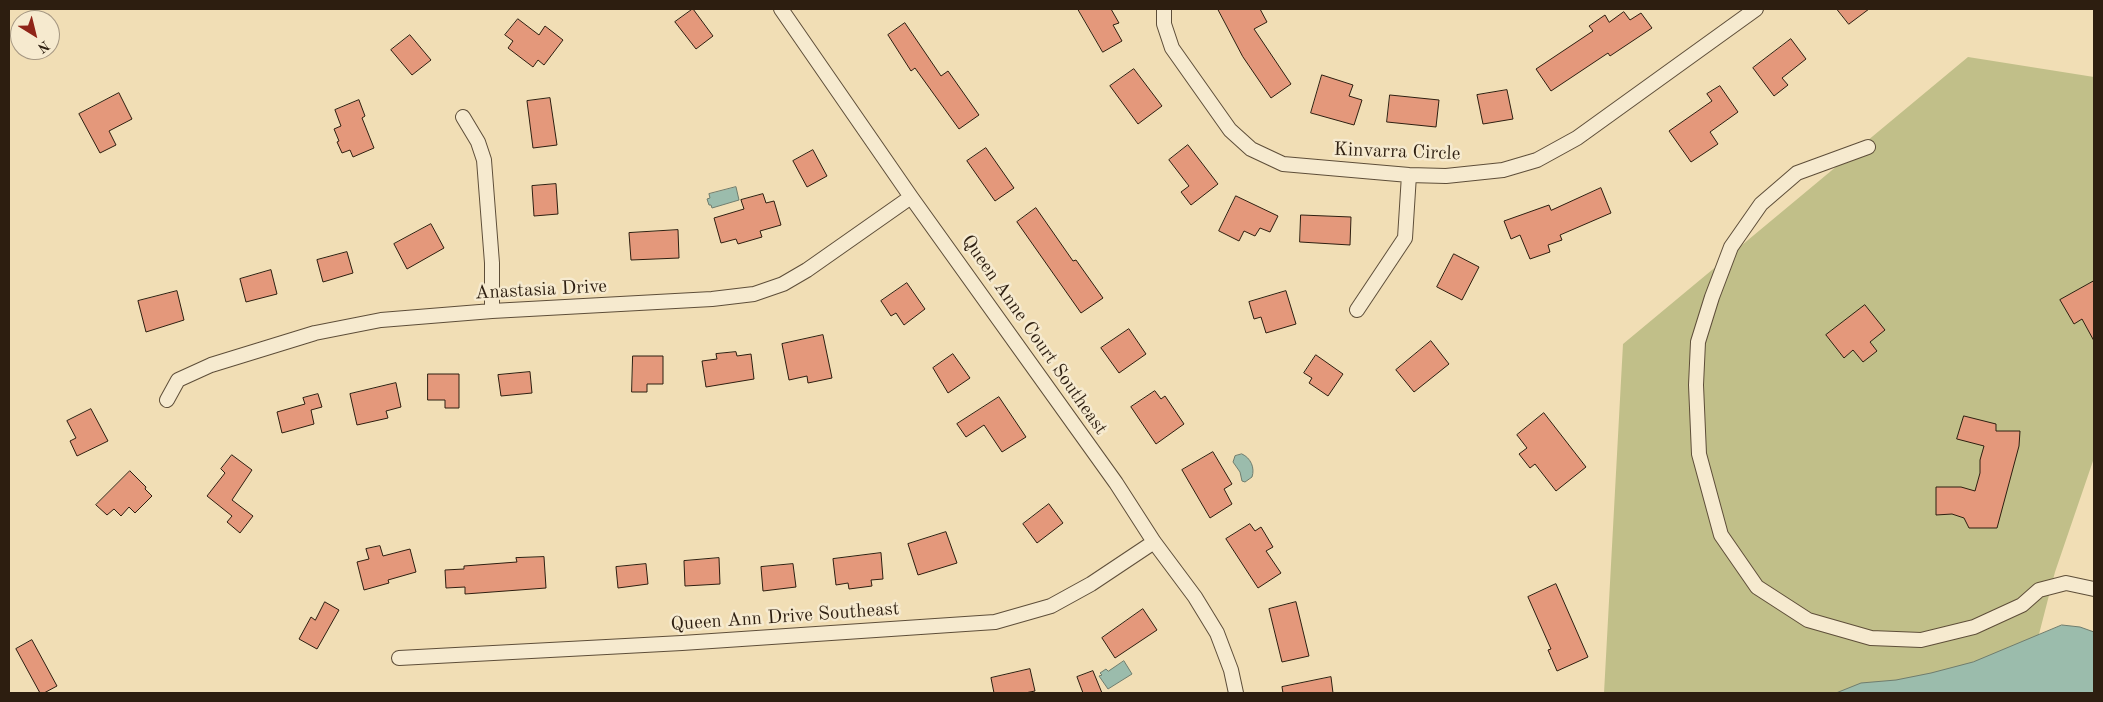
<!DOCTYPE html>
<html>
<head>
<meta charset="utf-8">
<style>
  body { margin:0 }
  #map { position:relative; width:2103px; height:702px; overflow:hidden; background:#f1deb5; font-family:"Old Standard TT",serif }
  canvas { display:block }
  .frame { position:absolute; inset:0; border:10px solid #2d1e10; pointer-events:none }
  .north { position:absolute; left:10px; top:10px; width:50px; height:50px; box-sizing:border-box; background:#f6eacf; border:1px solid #a69883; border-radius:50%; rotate:144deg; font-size:14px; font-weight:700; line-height:20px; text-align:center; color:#2d1e10 }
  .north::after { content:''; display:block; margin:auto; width:18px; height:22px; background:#8f2418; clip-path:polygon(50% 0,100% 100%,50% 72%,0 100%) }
</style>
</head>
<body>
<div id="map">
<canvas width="2103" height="702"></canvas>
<div class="frame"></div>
<div class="north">N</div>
</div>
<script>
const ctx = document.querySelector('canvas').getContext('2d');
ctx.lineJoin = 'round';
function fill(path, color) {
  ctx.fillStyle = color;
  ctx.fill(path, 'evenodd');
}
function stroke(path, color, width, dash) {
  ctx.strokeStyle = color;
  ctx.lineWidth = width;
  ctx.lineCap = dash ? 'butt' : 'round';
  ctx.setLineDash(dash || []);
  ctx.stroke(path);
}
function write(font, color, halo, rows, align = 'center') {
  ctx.font = font + ' "Old Standard TT",serif';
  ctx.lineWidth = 5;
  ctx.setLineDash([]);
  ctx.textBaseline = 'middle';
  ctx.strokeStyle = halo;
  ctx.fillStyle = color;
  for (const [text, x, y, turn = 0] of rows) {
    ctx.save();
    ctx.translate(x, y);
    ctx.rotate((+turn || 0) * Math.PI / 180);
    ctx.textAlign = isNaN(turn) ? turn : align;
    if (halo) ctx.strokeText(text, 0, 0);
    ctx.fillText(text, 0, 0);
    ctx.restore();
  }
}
const green = new Path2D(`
  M1968,57L2094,77V458L2055,572L2037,642L1878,693H1604L1623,344Z`);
const water = new Path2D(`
  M736,187L739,200L712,208L711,205H709L707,199L710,198L709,194Z
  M1242,454C1251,458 1255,468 1252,477L1245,482L1242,481L1240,472L1233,462L1235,456Z
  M2062,625L2080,627L2094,632V693H1836L1861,683L1896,680L1931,673L1973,662Z
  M1124,661L1132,674L1108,689L1099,676L1102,675L1100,673L1106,669L1108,671Z`);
const building = new Path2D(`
  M693,9L713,36L696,49L675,22Z
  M1078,9H1111L1119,23L1113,25L1122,41L1103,52Z
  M1218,9H1260L1267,22L1254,29L1291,84L1271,98L1243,57Z
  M1837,9H1869L1849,24Z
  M1624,12L1630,20L1641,13L1652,28L1610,56L1608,53L1551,91L1536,69L1593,31L1589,26L1605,15L1609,22Z
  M518,19L539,35L545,26L563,40L544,65L538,60L533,67L508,48L513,41L505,35Z
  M905,23L941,76L948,71L979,115L959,129L915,68L911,71L888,35Z
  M410,35L431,60L412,75L391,50Z
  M1791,39L1806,59L1782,78L1788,85L1774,96L1753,68Z
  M1134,69L1162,106L1138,124L1110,86Z
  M1322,75L1353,85L1349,96L1362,100L1354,125L1311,113Z
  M1720,86L1738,112L1710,132L1718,144L1691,162L1669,131L1712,101L1707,94Z
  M1507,90L1513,119L1483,124L1477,95Z
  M119,93L132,119L109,131L116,145L100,153L79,114Z
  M1390,95L1439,100L1436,127L1387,122Z
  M550,98L557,145L533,148L527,101Z
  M359,100L365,116L362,118L374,148L353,157L350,150L342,153L337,142L339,141L334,129L341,126L335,110Z
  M1188,145L1218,184L1191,205L1181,192L1189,186L1169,160Z
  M986,148L1014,188L995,201L967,161Z
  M813,150L827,176L807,187L793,161Z
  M556,184L558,214L534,216L532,186Z
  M1601,188L1611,213L1560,235L1562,240L1548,245L1550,252L1530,259L1520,235L1511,239L1504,221L1549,205L1551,210Z
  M763,194L766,203L774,201L781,225L760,231L762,237L738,244L736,239L721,243L714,218L744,209L741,200Z
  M1236,196L1278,216L1270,232L1260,228L1255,236L1244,231L1239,241L1219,231Z
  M1036,208L1073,261L1076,260L1103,298L1081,313L1017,222Z
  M1301,215L1351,217L1350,245L1300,242Z
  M431,224L444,248L407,269L394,244Z
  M678,230L679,258L631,260L629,233Z
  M347,252L353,273L323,282L317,260Z
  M1454,254L1479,267L1462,300L1437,287Z
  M271,270L277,294L246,302L240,279Z
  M2094,281V341L2082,319L2074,324L2060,300Z
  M907,283L925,309L904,325L896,313L891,316L881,301Z
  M177,291L184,320L146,332L138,301Z
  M1286,291L1296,324L1266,333L1261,317L1254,319L1249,302Z
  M1865,305L1885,330L1870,342L1877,351L1863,362L1853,350L1844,358L1826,335Z
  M1129,329L1146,354L1119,373L1101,348Z
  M823,335L832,378L808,383L807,376L789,380L782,344Z
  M1431,341L1449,364L1414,392L1396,370Z
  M736,352L737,356L751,354L754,379L706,387L702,361L717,359L716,354Z
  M953,354L970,378L948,393L933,368Z
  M1316,355L1343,374L1328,396L1309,383L1312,378L1304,373Z
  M633,356H663V384H647V392H632Z
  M530,372L532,393L501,396L498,375Z
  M428,374H459V408H445V400H428Z
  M396,383L401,407L386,411L388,418L357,425L350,394Z
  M1155,391L1161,399L1165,396L1184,424L1156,444L1131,407Z
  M318,394L322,407L311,410L314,424L282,433L277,412L305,404L303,398Z
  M999,397L1026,437L1002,452L984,425L966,437L957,424Z
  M91,409L108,441L77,456L70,441L76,438L67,421Z
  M1544,413L1586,467L1556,491L1535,464L1530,468L1519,454L1527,448L1517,435Z
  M1964,416L1996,424V431H2020L2019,446L1997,528H1969L1964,518L1952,514L1936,515V487H1961L1975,491L1980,473V460L1984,446L1957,439Z
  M1213,452L1232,484L1224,489L1232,504L1210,518L1182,470Z
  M232,455L252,470L232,500L253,516L240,533L227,522L232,516L207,496L225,473L221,469Z
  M130,471L146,487L145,489L152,496L135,513L129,507L121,516L114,509L107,515L96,505Z
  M1049,504L1063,523L1037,543L1023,524Z
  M1250,524L1255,531L1261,527L1273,547L1266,551L1281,573L1258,588L1226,539Z
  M946,532L957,563L918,575L908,544Z
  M380,546L383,556L410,549L416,572L388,580L389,583L364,590L357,562L369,559L366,549Z
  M881,553L883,579L871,580L872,586L849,589L848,583L836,585L833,559Z
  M544,557L546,588L465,594V587L446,588L445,570L464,569V566L517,562L516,558Z
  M719,558L720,584L685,586L684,561Z
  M646,564L648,584L618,588L616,567Z
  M793,564L796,587L763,591L761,567Z
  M1556,584L1588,657L1557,671L1548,650L1551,649L1528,597Z
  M325,602L339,610L317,649L299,639L311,617L315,620Z
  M1296,602L1309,656L1282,662L1269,609Z
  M1143,609L1157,630L1115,658L1102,638Z
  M32,640L57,686L44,693H40L16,649Z
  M1030,669L1035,691L1025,693H994L991,678Z
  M1093,671L1102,693H1083L1077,677Z
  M1331,677L1333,693H1283L1282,687Z`);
const street = new Path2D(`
  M781,9L911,197L1116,483L1154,542L1195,597L1217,633L1231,670L1236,693
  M1164,9V24L1172,48L1230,130L1251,149L1283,164L1409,175L1446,176L1503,170L1537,160L1577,138L1756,9
  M463,117L478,142L484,160L492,263V311
  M1868,147L1797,173L1761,204L1731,247L1712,297L1698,342L1696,385L1699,454L1721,535L1757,587L1808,620L1871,638L1921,640L1974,627L2022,605L2039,590L2066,583L2094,589
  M1357,310L1405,238L1409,175
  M167,400L178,380L211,365L315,333L381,320L492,311L712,299L754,294L783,284L807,270L911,197
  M399,658L682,643L995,622L1051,606L1091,584L1154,542`);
const streetNames = [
  ["Kinvarra Circle",1397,152,2],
  ["Anastasia Drive",541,290,-3],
  ["Queen Anne Court Southeast",1034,335,55],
  ["Queen Ann Drive Southeast",785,617,-4]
];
fill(green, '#c1bf89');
fill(water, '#9bbcac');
stroke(water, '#6f7d6e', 1);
fill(building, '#e4987b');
stroke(building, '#2d1e10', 1);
stroke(street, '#5e4e39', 16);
stroke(street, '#f6eacf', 14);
write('19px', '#2d1e10', '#f6eacf', streetNames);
</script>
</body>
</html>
